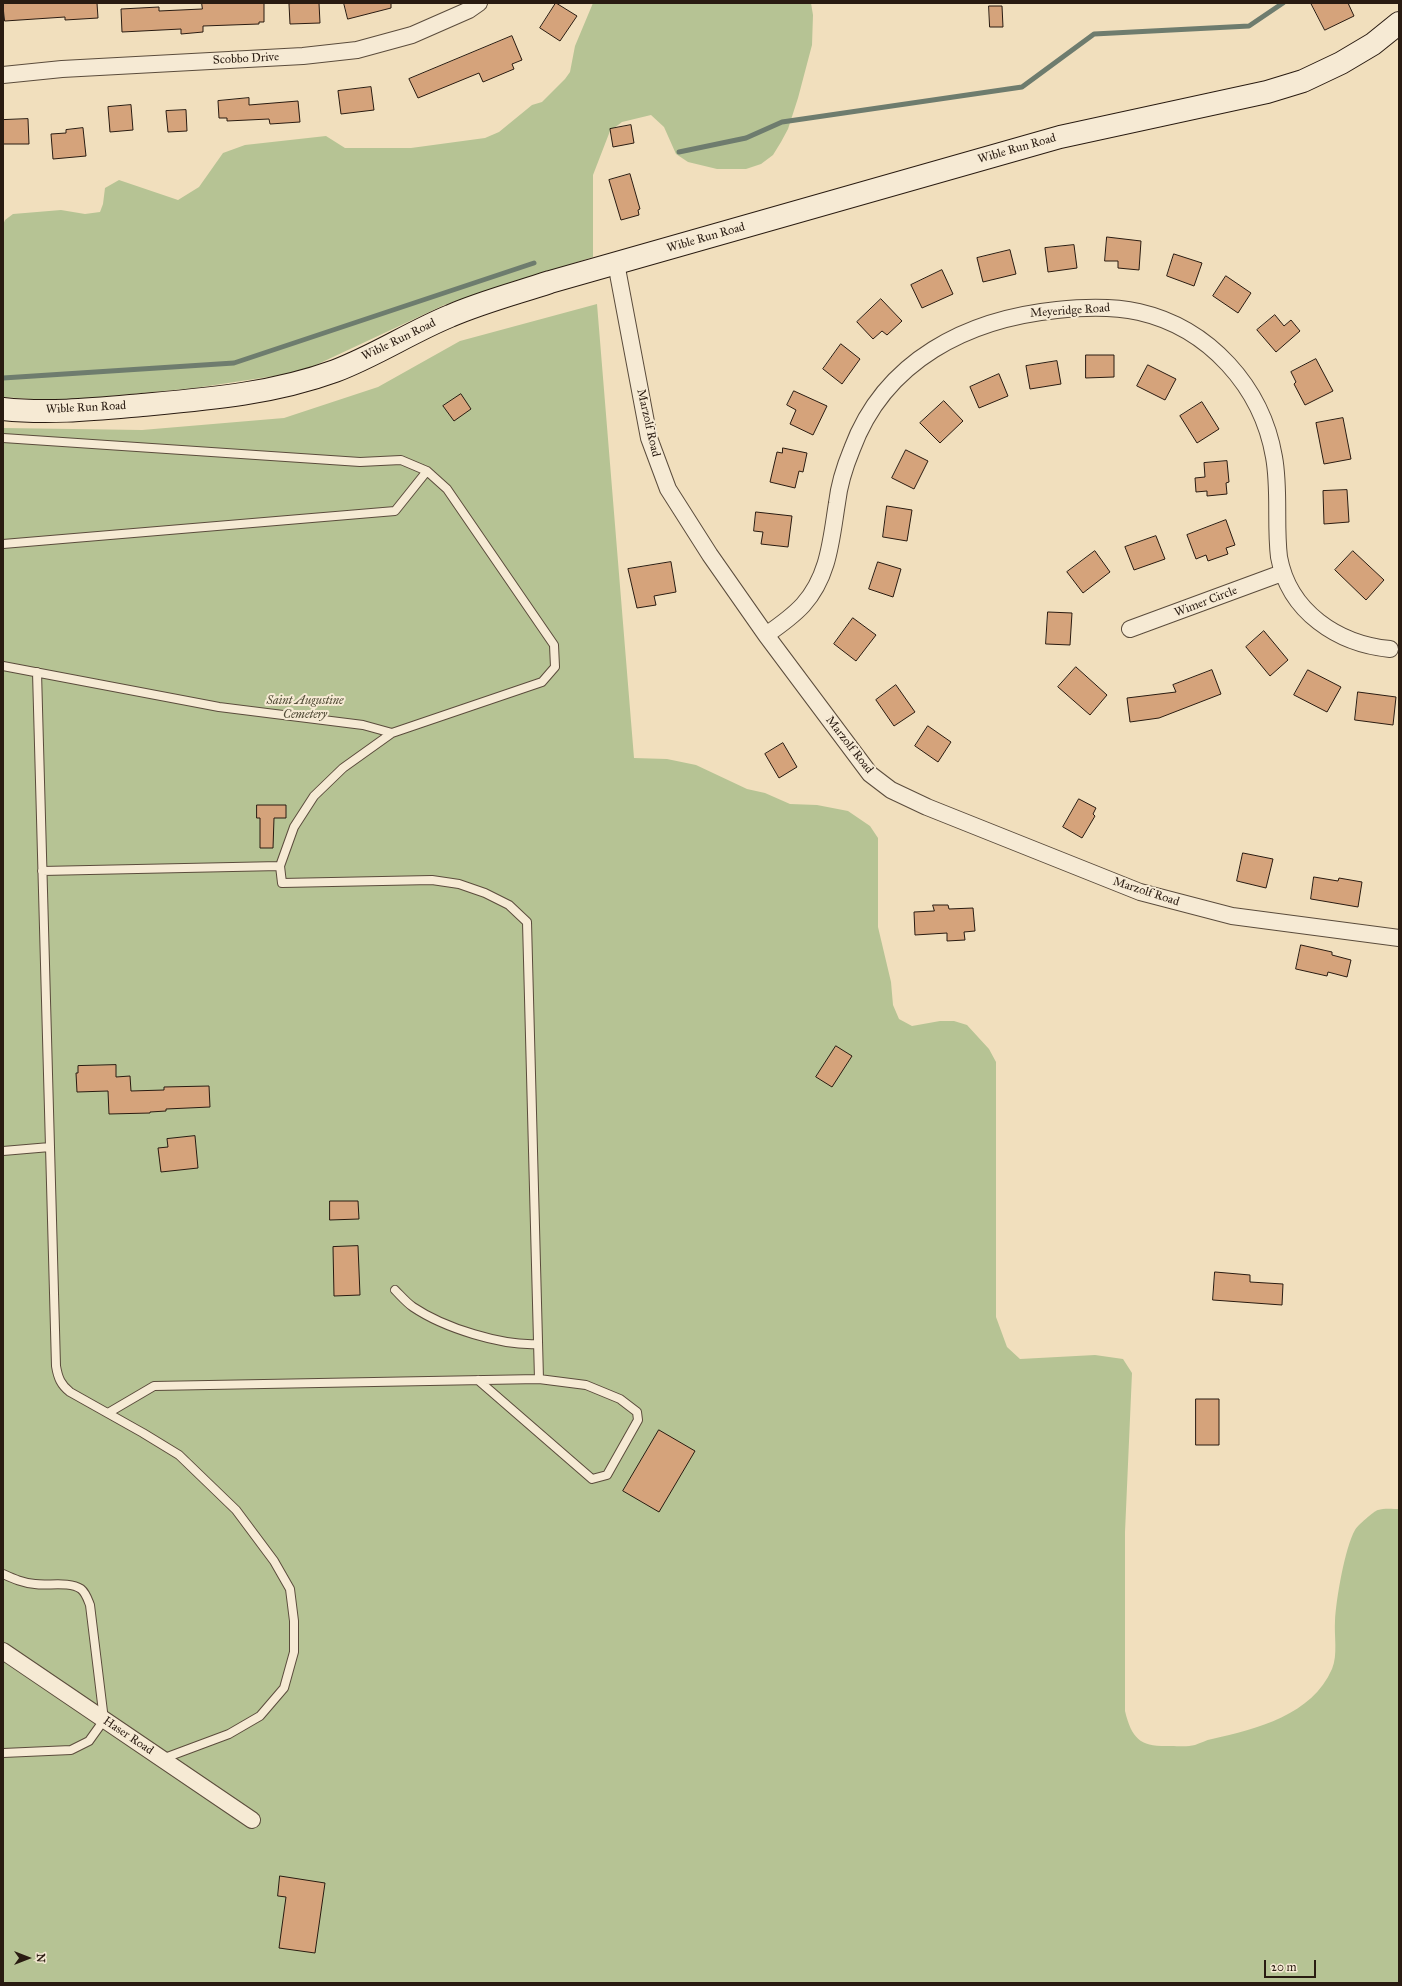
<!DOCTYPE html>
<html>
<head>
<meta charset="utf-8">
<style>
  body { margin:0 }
  #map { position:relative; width:1402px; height:1986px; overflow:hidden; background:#f1dfbd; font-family:"IM FELL Great Primer",serif }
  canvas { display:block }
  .frame { position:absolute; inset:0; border:4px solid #291b11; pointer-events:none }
  .north { position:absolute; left:8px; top:1938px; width:40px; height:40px; -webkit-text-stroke:3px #f6ead4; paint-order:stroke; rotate:90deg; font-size:11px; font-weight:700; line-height:16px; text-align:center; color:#291b11 }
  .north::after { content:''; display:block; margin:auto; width:14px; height:18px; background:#291b11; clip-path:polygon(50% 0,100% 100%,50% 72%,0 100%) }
  .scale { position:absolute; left:1264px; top:1960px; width:52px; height:18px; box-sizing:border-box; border:2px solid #291b11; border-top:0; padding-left:5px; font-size:12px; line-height:14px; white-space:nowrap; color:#291b11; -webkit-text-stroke:3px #f6ead4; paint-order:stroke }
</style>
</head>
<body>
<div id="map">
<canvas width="1402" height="1986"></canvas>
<div class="frame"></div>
<div class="north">N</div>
<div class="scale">20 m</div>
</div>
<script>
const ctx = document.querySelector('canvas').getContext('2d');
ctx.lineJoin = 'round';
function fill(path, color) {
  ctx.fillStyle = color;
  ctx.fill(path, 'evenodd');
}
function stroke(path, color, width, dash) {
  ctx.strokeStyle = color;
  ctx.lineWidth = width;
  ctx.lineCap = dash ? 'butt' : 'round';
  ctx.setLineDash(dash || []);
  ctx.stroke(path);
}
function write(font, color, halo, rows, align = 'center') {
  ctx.font = font + ' "IM FELL Great Primer",serif';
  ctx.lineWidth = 4;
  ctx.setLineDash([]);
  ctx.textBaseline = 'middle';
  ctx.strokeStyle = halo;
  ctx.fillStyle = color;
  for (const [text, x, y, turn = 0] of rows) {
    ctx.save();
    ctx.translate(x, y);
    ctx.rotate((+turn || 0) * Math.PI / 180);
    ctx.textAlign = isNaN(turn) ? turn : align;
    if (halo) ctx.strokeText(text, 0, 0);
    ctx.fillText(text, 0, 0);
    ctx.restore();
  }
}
const green = new Path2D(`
  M593,3H811L813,15L812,45L798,98L788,129L781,142L773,155L761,164L746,169H717L688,162L676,154L664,127L651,115L622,122L610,131L593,175V257L444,305L301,372L195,388L59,401L3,397V225L5,220L13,214L61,210L85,214L100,212L103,204L105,188L119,180L178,200L199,187L223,153L245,145L326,136L345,148H411L485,138L499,132L532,105L542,102L565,79L570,72L575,46Z
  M597,304L634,758L667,759L696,765L747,789L765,793L790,804L817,805L848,811L870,826L878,838V927L891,982L893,1005L899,1019L912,1026L940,1021H954L967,1025L989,1049L996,1062V1317L1007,1347L1020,1359L1095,1355L1123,1359L1132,1373L1125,1532V1711C1132,1740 1141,1747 1171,1746C1178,1746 1188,1747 1195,1745C1201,1743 1206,1740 1212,1739C1257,1729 1312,1715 1332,1669C1338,1655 1334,1636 1335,1621C1336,1600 1345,1547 1355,1530C1357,1526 1374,1511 1378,1510C1384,1508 1393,1509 1399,1509V1983H3V428L142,430L284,418L378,387L460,341Z`);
const stream = new Path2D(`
  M679,152L746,138L782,122L1022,87L1094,34L1249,26L1283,3
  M3,378L234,363L534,263`);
const building = new Path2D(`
  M3,3H97L98,18L65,20V17L5,21Z
  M202,3H264V22H259V24L203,26V32L181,34V29L122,32L121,9L159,7V11L202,9Z
  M319,3L320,23L290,24L289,4Z
  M344,3H391V8L348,19Z
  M556,3L577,16L560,41L540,28Z
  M1311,3H1348L1354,16L1325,30Z
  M989,6H1002L1003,27H990Z
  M512,36L522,60L512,64L514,69L483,82L479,73L418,98L409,79Z
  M371,87L374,110L341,114L338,91Z
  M249,98V105L298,101L300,122L270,124L269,119L227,121V118H219L218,101Z
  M131,105L133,130L110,132L108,107Z
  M186,110L187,131L168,132L166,111Z
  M28,119L29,144H3V120Z
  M631,125L634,143L613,147L610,129Z
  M83,128L86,156L53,159L51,134L66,133V130Z
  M630,174L640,209L638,210L639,215L621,220L609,180Z
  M1107,237L1141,241L1139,270L1118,268V261H1105Z
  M1074,245L1077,268L1048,272L1045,248Z
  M1010,250L1016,274L983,282L977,258Z
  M1174,254L1202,263L1194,286L1167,276Z
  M942,270L953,294L922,308L911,285Z
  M1226,276L1251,293L1238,313L1213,296Z
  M881,299L902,321L887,335L882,331L873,339L857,322Z
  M1275,315L1284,326L1291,320L1300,331L1276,352L1257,330Z
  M841,344L860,359L842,384L823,369Z
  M1086,355H1114V377L1086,378Z
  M1316,359L1333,391L1305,405L1294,384L1296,382L1291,372Z
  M1057,361L1061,384L1030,389L1026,366Z
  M1148,365L1176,379L1165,400L1137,386Z
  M999,374L1008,396L979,408L970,387Z
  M794,391L827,406L813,435L790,424L796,410L787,405Z
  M461,394L471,409L454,421L443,406Z
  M944,401L963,421L940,443L920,423Z
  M1202,402L1219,429L1197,443L1180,416Z
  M1343,418L1351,459L1324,464L1316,423Z
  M783,448L807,453L803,472L799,471L795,488L770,482L777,452L782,453Z
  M906,450L928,461L914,489L892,478Z
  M1227,461L1229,482L1226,483L1227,494L1207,496V491L1196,492L1195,478L1205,477L1204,463Z
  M1347,490L1349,522L1324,524L1323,491Z
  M887,506L912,510L907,541L883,537Z
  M756,512L792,516L788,547L761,544L763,532L754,531Z
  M1226,520L1235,545L1226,548L1228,554L1208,561L1206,555L1196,559L1187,535Z
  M1156,536L1165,559L1134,570L1125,547Z
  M1095,551L1110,572L1083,593L1067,572Z
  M1353,551L1384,580L1366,600L1335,570Z
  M671,562L676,592L654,596L656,605L637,608L628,569Z
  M878,562L901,569L893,597L869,589Z
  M1048,612L1072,613L1070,645L1046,644Z
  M853,618L876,635L856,661L834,644Z
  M1264,631L1288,660L1270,676L1246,647Z
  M1076,667L1107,695L1090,715L1058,687Z
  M1212,670L1221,694L1159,718L1130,722L1127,698L1176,692L1173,685Z
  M1308,670L1341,687L1327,712L1294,695Z
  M896,685L915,712L894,726L876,700Z
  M1358,692L1396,697L1393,725L1355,720Z
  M928,726L951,742L938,762L915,746Z
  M783,743L797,767L779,778L765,754Z
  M1079,799L1096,808L1093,814L1095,816L1082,838L1063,827Z
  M257,805H286V818H274L273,848H260V818H257Z
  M1243,853L1273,859L1266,888L1237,881Z
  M1314,877L1338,881L1339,878L1362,882L1358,907L1311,899Z
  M933,905H948L949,909L973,908L975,931L964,932L965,940L947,941V933L915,935L914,912L934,911Z
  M1301,945L1332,952V955L1351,960L1347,977L1328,972L1327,976L1296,969Z
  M836,1046L852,1056L832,1087L816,1077Z
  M116,1065V1077L130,1076L131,1091L164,1090V1087L209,1086L210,1107L166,1109V1111L150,1112V1113L109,1114L108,1091L77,1092L76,1073H78V1066Z
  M195,1136L198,1168L161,1172L158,1148L168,1147L167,1139Z
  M330,1201H358L359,1219L330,1220Z
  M358,1246L360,1295L334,1296L333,1247Z
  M1215,1272L1250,1275V1282L1283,1284L1282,1305L1213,1300Z
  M1196,1399H1219V1445H1196Z
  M659,1430L695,1451L659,1512L623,1491Z
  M280,1876L325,1883L315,1953L279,1948L286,1897L278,1896Z`);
const lane = new Path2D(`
  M3,438L360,462L401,460L427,471L447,489L554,645L555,667L542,682L392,733L343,768L314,796L294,827L280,866
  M3,544L395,511L427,471
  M3,666L219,707L363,725L392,733
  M37,672L56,1366C58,1378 61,1385 70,1392L143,1433L179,1455L236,1510L274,1561L290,1589L294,1621V1652L284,1688L260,1716L229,1734L162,1759
  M42,871L280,866L282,883L432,880L459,884L485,893L509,905L527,922L539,1379
  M3,1151L50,1147
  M395,1290C401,1296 407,1303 413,1307C444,1328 502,1346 538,1344
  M108,1413L154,1386L539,1379L586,1385L620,1399L637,1412L638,1420L607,1475L592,1479L478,1380
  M3,1574C14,1579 23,1583 35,1584C48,1586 69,1581 81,1589C86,1593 88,1600 90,1605L104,1720L89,1741L71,1750L3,1753`);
const street = new Path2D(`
  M3,75L62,69L303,56L357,50L412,35L469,10L479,3
  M616,263L649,438L668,489L710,555L766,635L870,774L891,790L927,807L1140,892L1232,916L1399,938
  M1130,629L1282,573
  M766,635C779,626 792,617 803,605C829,576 831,540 837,503C839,485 845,466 852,449C885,360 968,319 1057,310C1085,307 1112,306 1139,312C1209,328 1262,387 1274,457C1280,490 1275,524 1279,557C1289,612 1338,644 1390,649
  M3,1651L252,1820`);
const secondary = new Path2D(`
  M3,409C49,414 96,409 142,405C208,399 272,394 335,371C375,356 411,332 450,316C482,302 517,293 550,282L1060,137L1267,92L1303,81L1341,63L1373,44L1399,23`);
const streetNames = [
  ["Scobbo Drive",246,59,-3],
  ["Wible Run Road",1017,149,-16],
  ["Wible Run Road",706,238,-16],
  ["Meyeridge Road",1070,311,-4],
  ["Wible Run Road",399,340,-26],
  ["Wible Run Road",86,408,-3],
  ["Marzolf Road",648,423,77],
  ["Wimer Circle",1206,602,-21],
  ["Marzolf Road",849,745,52],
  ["Marzolf Road",1146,892,18],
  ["Haser Road",128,1736,34]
];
const parkNames = [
  ["Saint Augustine",305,701],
  ["Cemetery",305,715]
];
fill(green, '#b6c394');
stroke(stream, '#6e7c6e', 5);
fill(building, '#d5a37b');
stroke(building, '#291b11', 1);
stroke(lane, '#5b4c3c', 10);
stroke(street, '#5b4c3c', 18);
stroke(secondary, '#291b11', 24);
stroke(lane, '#f6ead4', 8);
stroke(street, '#f6ead4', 16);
stroke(secondary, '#f6ead4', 22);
write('12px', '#291b11', '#f6ead4', streetNames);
write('italic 12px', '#534d38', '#f6ead4', parkNames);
</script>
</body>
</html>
